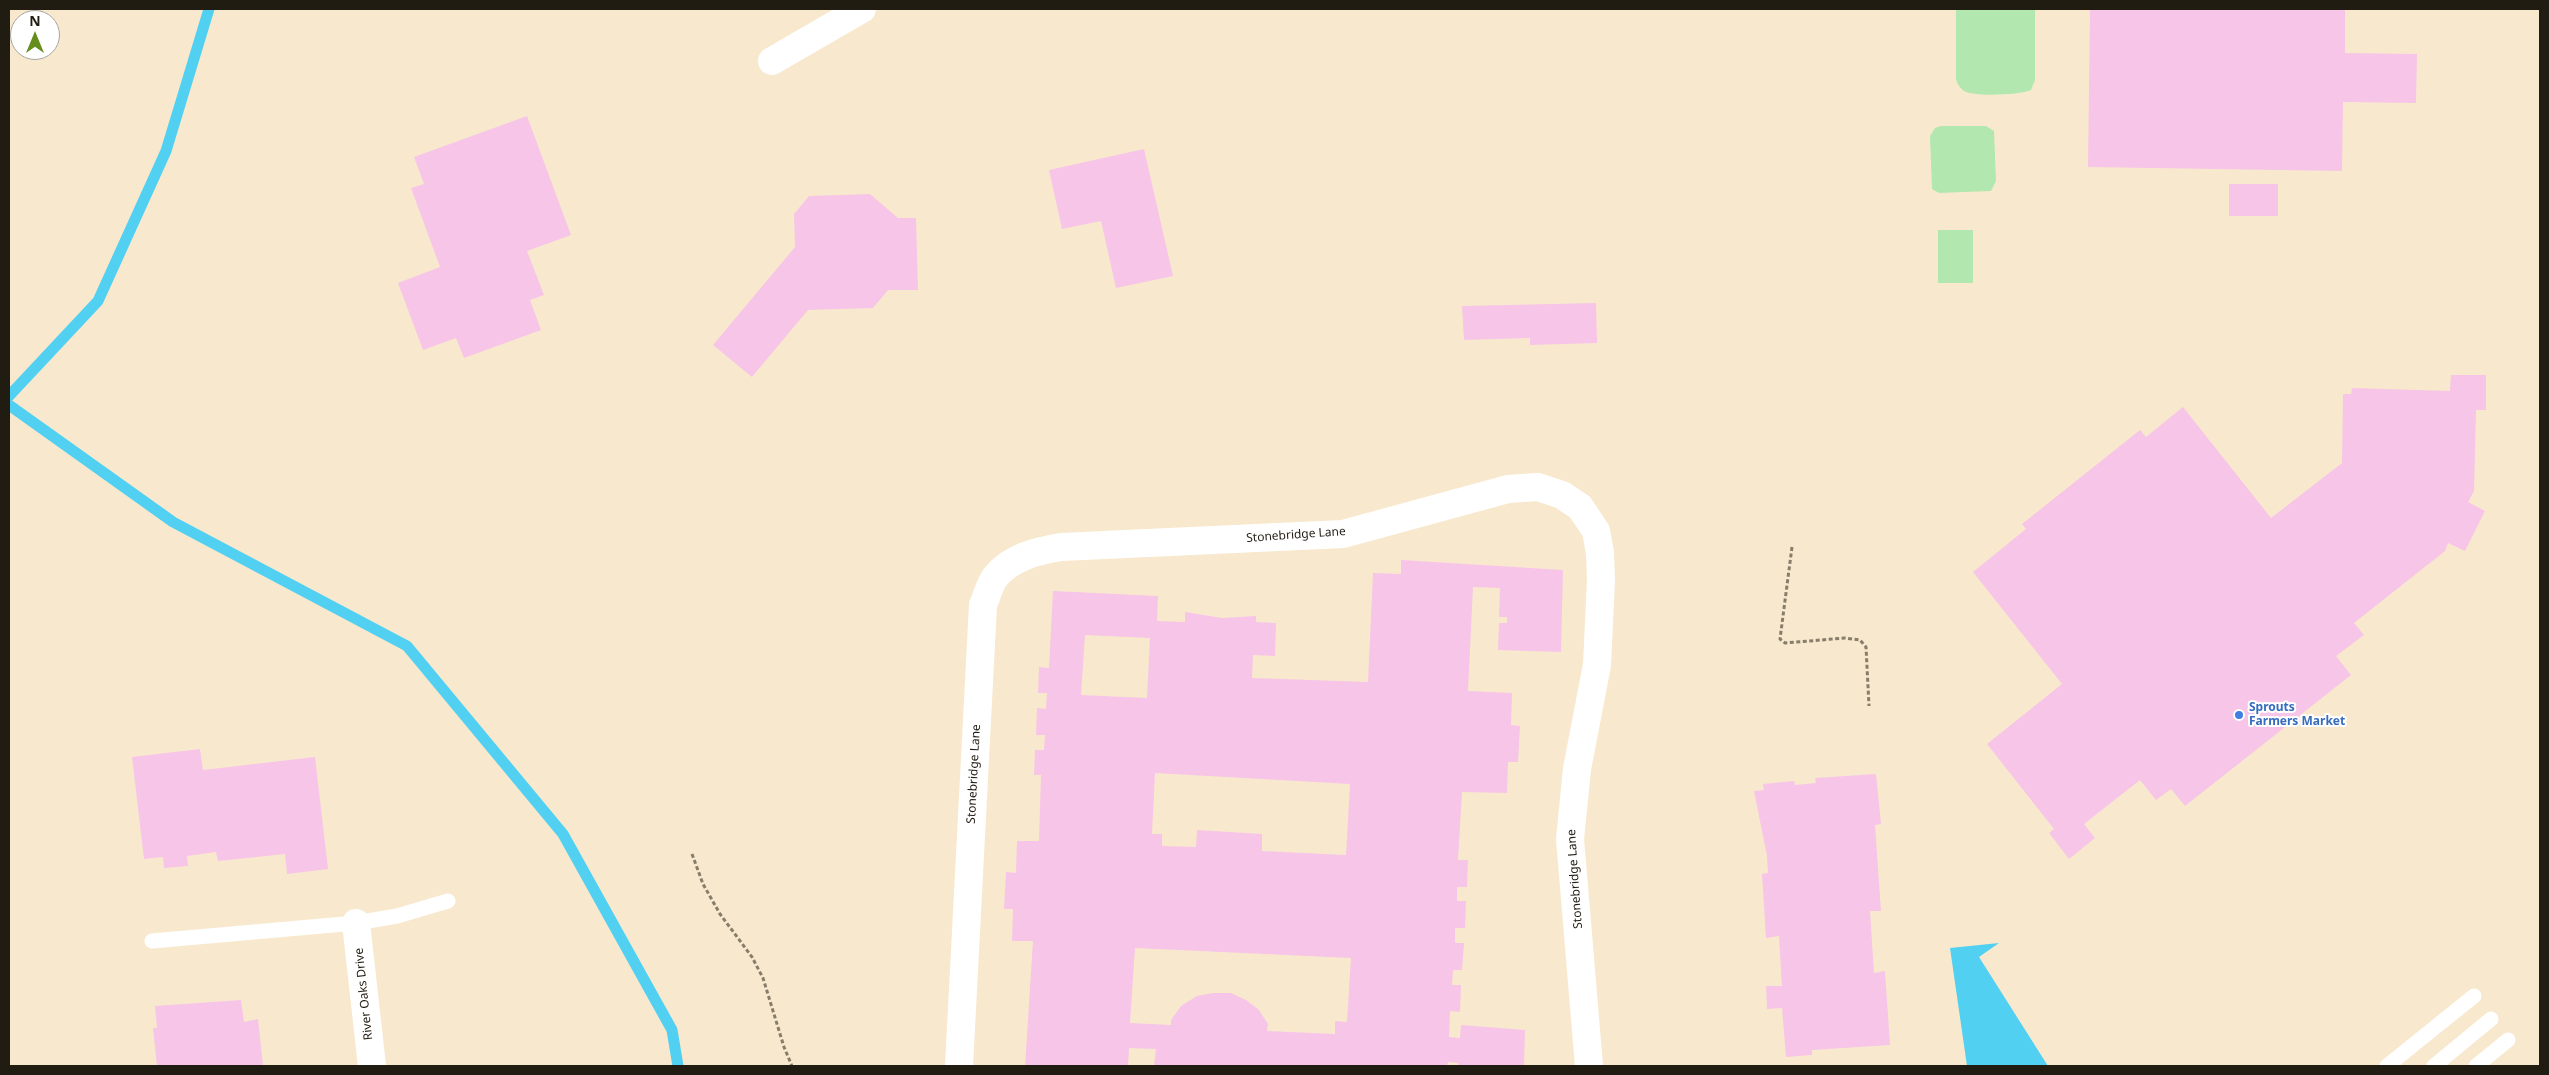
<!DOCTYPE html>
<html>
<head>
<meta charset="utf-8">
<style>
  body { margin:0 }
  #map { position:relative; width:2549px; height:1075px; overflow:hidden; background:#f8e9ce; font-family:"Noto Sans",sans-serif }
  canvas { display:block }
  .frame { position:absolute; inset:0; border:10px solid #211c12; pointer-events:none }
  .north { position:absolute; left:10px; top:10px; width:50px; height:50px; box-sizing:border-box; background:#fff; border:1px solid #a6a4a0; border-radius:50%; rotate:0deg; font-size:14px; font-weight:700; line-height:20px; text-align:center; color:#211c12 }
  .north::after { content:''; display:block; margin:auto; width:18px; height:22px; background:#648d1b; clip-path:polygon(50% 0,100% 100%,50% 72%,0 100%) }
</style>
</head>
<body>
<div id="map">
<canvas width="2549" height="1075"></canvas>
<div class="frame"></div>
<div class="north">N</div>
</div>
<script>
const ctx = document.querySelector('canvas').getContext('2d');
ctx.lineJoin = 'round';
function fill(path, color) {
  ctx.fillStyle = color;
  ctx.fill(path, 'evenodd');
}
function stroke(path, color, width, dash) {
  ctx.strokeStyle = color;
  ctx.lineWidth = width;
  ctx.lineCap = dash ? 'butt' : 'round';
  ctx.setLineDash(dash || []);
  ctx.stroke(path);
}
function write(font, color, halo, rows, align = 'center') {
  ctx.font = font + ' "Noto Sans",sans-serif';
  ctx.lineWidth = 4;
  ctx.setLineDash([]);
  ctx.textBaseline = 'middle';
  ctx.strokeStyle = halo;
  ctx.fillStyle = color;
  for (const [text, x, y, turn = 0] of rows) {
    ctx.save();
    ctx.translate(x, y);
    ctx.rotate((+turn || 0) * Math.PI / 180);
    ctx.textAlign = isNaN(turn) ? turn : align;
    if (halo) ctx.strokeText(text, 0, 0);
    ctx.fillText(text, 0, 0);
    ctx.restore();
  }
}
const green = new Path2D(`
  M1956,9H2035V80L2031,90C2020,95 1974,97 1964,91C1960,88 1957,84 1956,79Z
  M1940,126H1986L1994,131L1996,181L1991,191L1939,193L1932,189L1930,136L1935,128Z
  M1938,230H1973V283H1938Z`);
const water = new Path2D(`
  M1999,943L1979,957L2048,1066H1967L1950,948Z`);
const stream = new Path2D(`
  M9,396L98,301L166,151L209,9
  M9,405L173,522L407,646L563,834L672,1030L678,1066`);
const building = new Path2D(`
  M2090,9H2345V53L2417,54L2416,103L2343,102L2342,171L2088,167Z
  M527,116L571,235L527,251L544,295L530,300L541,330L464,358L456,338L423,350L398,283L440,267L411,188L424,184L414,157Z
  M1144,149L1173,276L1116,288L1101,221L1062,229L1049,170Z
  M2229,184H2278V216H2229Z
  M870,194L898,218H916L918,290H888L873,308L808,310L752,377L713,345L795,247L794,214L809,196Z
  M1596,303L1597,343L1530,345V338L1464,340L1462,306Z
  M2451,375H2486V410H2476L2474,491L2468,502L2485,511L2465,551L2448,543L2445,551L2354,623L2364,635L2336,656L2351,675L2185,806L2171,789L2156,800L2140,780L2084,824L2095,838L2069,859L2049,833L2054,829L1987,744L2062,684L1973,572L2026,529L2022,524L2140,430L2146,437L2183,407L2271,518L2342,463L2343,394H2351L2352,388L2450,391Z
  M1401,560L1563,570L1561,652L1498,650L1499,623H1507V617H1499L1500,588L1473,587L1468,691L1512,693L1511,725L1520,726L1518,762H1508L1507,793L1462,792L1458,860H1468L1467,887H1457V901H1466L1465,928H1455V943H1464L1462,970H1453L1452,985H1461L1460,1012L1450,1011L1449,1037L1460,1038L1461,1025L1525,1030L1524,1066H1458V1063L1448,1062L1447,1066H1154L1156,1049L1129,1048L1128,1066H1025L1033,941H1012L1013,909H1004L1006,872L1016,873L1017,841H1039L1041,775H1034L1035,750H1044L1045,735H1036L1037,708L1046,709L1047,693H1038L1039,667L1049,668L1053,591L1158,596L1157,621L1185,622V612L1222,618L1256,616V622L1276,623L1275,656L1253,655L1252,678L1368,682L1373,573L1401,574ZM1085,635L1150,638L1147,698L1081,695ZM1155,773L1350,784L1346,855L1262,851V834L1197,830L1196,847L1162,846V834H1152ZM1135,948L1351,958L1347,1022L1335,1021V1034L1267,1031L1268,1024L1259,1010L1246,1000L1231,993H1213L1197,996L1181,1006L1171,1020V1025L1130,1023Z
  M200,749L203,770L315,757L328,869L287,874L285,854L218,861L216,852L187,856L188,866L164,868L163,857L144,859L132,757Z
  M1876,774L1881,824L1875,825L1881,911H1870L1874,973L1885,971L1890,1045L1812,1050V1055L1786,1057L1782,1008L1767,1009L1766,986H1782L1779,936L1766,938L1762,874L1768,873L1767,856L1754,791L1764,790L1763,784L1794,781L1795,785L1816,783L1815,778Z
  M241,1000L244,1022L258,1019L263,1066H157L153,1028H157L155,1006Z`);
const path = new Path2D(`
  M1792,547L1780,639L1785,643L1845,638L1860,640L1866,647L1869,706
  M692,854L703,884L720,914L752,957L763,978L784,1047L792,1066`);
const service = new Path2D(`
  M152,941L356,923L397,916L448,901
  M2387,1066L2474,996
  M2434,1066L2491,1019
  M2476,1066L2508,1040`);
const minor = new Path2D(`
  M772,61L862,9
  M356,923L372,1066
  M959,1066L983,605C987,596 990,583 996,576C1012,557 1037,551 1061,547L1343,534L1508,489L1538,487L1562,495L1580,507L1596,531L1600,553L1601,579L1597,665L1577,769L1570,839L1589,1066`);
const markers = [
  [2239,715,5,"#3f7fe0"]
];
const streetNames = [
  ["Stonebridge Lane",1296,535,-4],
  ["Stonebridge Lane",974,774,-87],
  ["Stonebridge Lane",1575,879,-94],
  ["River Oaks Drive",364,994,-96]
];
const shopNames = [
  ["Sprouts",2249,708],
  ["Farmers Market",2249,722]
];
fill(green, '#b2e7af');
fill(water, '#51d0f2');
stroke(stream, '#51d0f2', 11);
fill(building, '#f7c5e7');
stroke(path, '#877d6b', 3, [4, 2.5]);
stroke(service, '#fff', 15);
stroke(minor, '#fff', 28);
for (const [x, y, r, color] of markers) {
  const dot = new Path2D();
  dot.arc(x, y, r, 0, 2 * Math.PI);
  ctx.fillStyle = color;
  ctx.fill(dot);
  stroke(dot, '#fff', 2);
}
write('12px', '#211c12', '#fff', streetNames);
write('bold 12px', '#366cbe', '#fff', shopNames, 'left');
</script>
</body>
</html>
